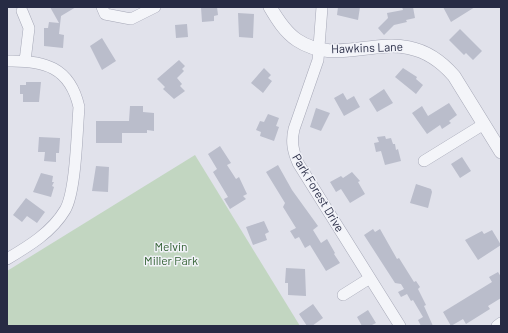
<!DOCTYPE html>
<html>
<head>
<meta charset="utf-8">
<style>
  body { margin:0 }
  #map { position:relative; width:508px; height:333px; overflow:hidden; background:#e1e2eb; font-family:Barlow,sans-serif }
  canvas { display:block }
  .frame { position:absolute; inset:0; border:8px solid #272b44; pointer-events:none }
</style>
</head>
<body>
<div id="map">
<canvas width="508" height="333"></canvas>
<div class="frame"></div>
</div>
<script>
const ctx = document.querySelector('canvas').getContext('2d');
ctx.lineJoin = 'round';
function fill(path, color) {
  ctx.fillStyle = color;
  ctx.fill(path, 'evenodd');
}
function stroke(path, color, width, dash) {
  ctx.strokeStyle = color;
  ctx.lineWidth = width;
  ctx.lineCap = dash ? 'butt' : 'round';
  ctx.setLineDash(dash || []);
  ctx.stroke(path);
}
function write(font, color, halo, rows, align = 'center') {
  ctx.font = font + ' Barlow,sans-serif';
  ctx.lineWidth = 3;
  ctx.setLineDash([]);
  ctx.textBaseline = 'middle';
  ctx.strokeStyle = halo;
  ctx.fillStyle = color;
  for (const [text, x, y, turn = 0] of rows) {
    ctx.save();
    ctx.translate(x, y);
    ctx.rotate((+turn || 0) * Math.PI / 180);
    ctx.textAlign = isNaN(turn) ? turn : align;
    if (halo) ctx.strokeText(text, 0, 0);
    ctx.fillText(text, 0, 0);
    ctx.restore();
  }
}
const green = new Path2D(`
  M195,155L300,326H7V271Z`);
const building = new Path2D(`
  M50,7H76L61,16L59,34L64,35L63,48L44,46V28H48L49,22L59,23Z
  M201,7H217L218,15L214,16V21L202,22Z
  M338,7H360L358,20L337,15Z
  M402,7H413L415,18L406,20L407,22L394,25L384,35L378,28L388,18L387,13L403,10Z
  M443,7H475L451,22Z
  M238,13L254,14L253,38L239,37Z
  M187,24L188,37L176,38L175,25Z
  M460,29L482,51L473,60L466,53L464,55L449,40Z
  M102,38L116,61L102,70L90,46Z
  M179,60L185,66L182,69L184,71L177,78L182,84L180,86L185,91L174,99L163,89L165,87L157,79Z
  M264,68L271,75L268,78L272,81L263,93L251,83Z
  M403,68L417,77L416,79L423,85L416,94L395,77Z
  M26,82H41L39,102H23V94H20V85H26Z
  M384,89L393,103L377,112L369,99Z
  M343,93L347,100L354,96L360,107L344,116L334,98Z
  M449,103L457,115L449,121L451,123L442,129L440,125L427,134L412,113L422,106L428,116Z
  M130,106H143V112L154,113V131L147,130V133H122V143H96V121H129Z
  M316,108L330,113L321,131L310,127Z
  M268,114L279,118L276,126L279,127L274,141L260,136L261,132L256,130L260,121L264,122Z
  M385,136L386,139L391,138L393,144H395L396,150L398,149L401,161L385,165L381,151L376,152L374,143L379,142L377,137Z
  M39,137L60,138L59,153H56V162L44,161L45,152H38Z
  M220,146L231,163L227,165L236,179L239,177L247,194L243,196L246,199L230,209L224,199L228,197L213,172L217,169L208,154Z
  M462,157L471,171L460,178L451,164Z
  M278,165L292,190L318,226L313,230L321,243L327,239L335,253L334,254L340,263L326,271L310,245L305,248L299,237L295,239L290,231L296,228L283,207L285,203L266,172Z
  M96,166L109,167L108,192L92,191Z
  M352,172L360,181L358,182L365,194L350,203L341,189L336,192L330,182L341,176L343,178Z
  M41,173L53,176L52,182H54L52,186L54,187L51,197L33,192Z
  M416,184L431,189L432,192L428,208L410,203Z
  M26,198L45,212L37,223L27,216L22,222L13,215Z
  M264,221L269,232L265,234L267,240L253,245L246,227Z
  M373,229L375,232L380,229L397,259L399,258L414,282L416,281L420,287L418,289L426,305L424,306L433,326H421L418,320L423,317L413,300L411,301L407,294L401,297L398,292L404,289L401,284L395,283L364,235Z
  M492,230L501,245L478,260L465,240L482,231L484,234Z
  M286,268L305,269L306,296L288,295V283H285Z
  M498,272L501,277V298L488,306L490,309L466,324L463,319L451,326L443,312L492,282L489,277Z
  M313,304L323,318L312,326H307L299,314Z
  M368,310L376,323L370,326H362L357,317Z`);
const minor = new Path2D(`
  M102,7L105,14L131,19L155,7
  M322,7L318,60L294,129C291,142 293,151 298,163L400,326
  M22,11L29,28L25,61
  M7,61C44,60 70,67 79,107C77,130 76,192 65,210C52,232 29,246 7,259
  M424,161L484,124
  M343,295L370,278
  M497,326L501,323`);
const tertiary = new Path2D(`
  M270,7C277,19 285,32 297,40C346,73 401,14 454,76L501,152`);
const streetNames = [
  ["Hawkins Lane",367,48,-2],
  ["Park Forest Drive",318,193,59]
];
const parkNames = [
  ["Melvin",171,247],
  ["Miller Park",171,261]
];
fill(green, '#c2d6c1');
fill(building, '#babdcb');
stroke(minor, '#a5a7b6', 12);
stroke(tertiary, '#a5a7b6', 14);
stroke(minor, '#f4f5f9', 11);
stroke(tertiary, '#f4f5f9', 13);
write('12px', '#272b44', '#f1f2f8', streetNames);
write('12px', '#336234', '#f1f2f8', parkNames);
</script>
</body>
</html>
